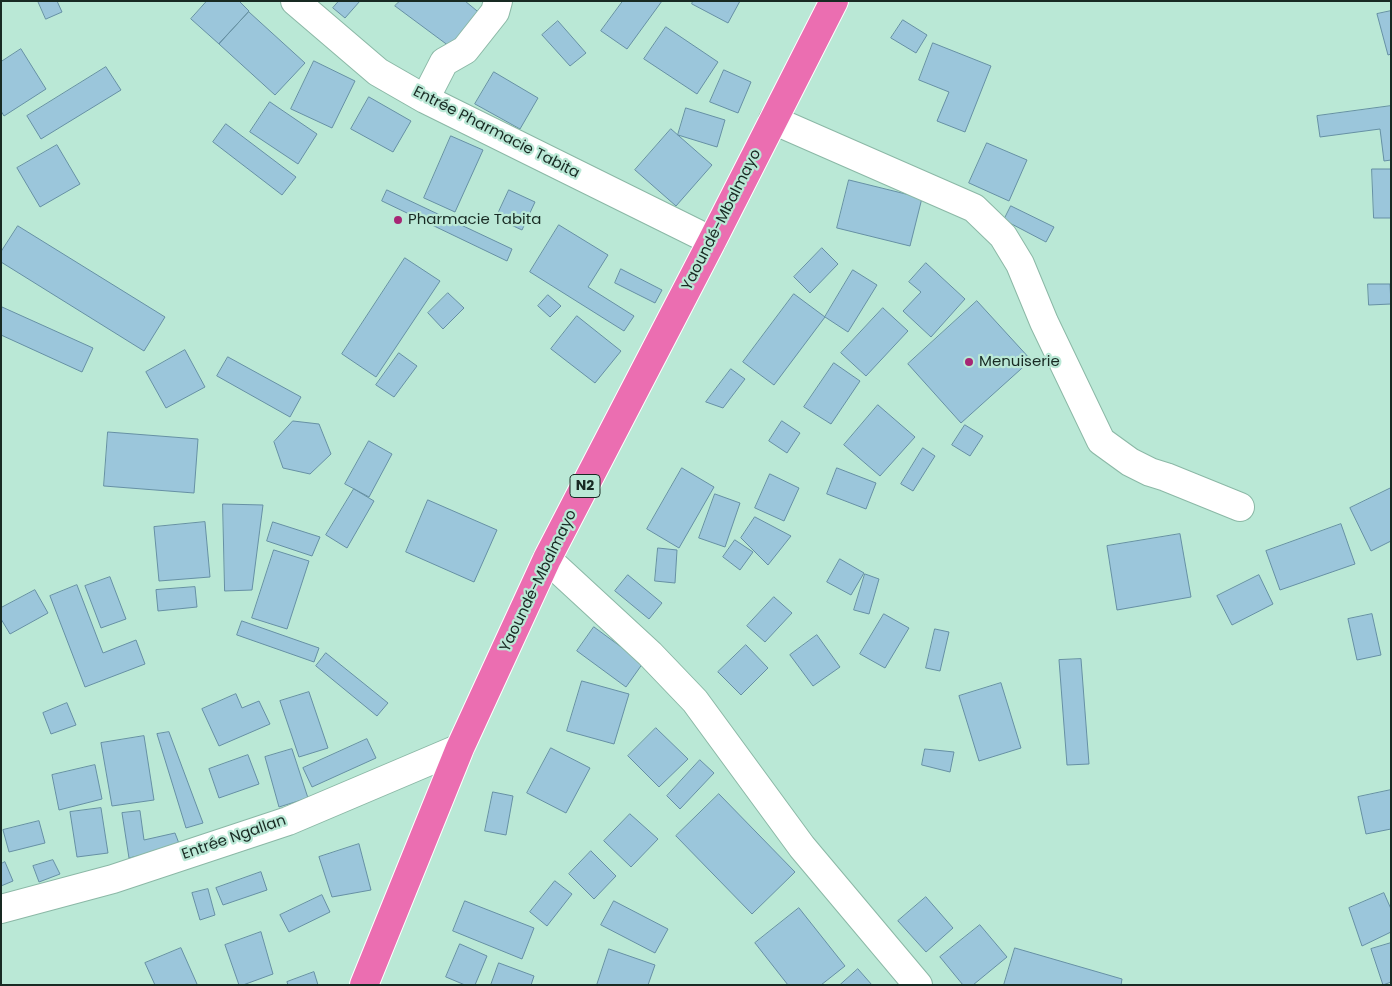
<!DOCTYPE html>
<html>
<head>
<meta charset="utf-8">
<style>
  body { margin:0 }
  #map { position:relative; width:1392px; height:986px; overflow:hidden; background:#bae8d6; font-family:Poppins,sans-serif }
  canvas { display:block }
  .frame { position:absolute; inset:0; border:2px solid #182a23; pointer-events:none }
</style>
</head>
<body>
<div id="map">
<canvas width="1392" height="986"></canvas>
<div class="frame"></div>
</div>
<script>
const ctx = document.querySelector('canvas').getContext('2d');
ctx.lineJoin = 'round';
function fill(path, color) {
  ctx.fillStyle = color;
  ctx.fill(path, 'evenodd');
}
function stroke(path, color, width, dash) {
  ctx.strokeStyle = color;
  ctx.lineWidth = width;
  ctx.lineCap = dash ? 'butt' : 'round';
  ctx.setLineDash(dash || []);
  ctx.stroke(path);
}
function write(font, color, halo, rows, align = 'center') {
  ctx.font = font + ' Poppins,sans-serif';
  ctx.lineWidth = 4.5;
  ctx.setLineDash([]);
  ctx.textBaseline = 'middle';
  ctx.strokeStyle = halo;
  ctx.fillStyle = color;
  for (const [text, x, y, turn = 0] of rows) {
    ctx.save();
    ctx.translate(x, y);
    ctx.rotate((+turn || 0) * Math.PI / 180);
    ctx.textAlign = isNaN(turn) ? turn : align;
    if (halo) ctx.strokeText(text, 0, 0);
    ctx.fillText(text, 0, 0);
    ctx.restore();
  }
}
const building = new Path2D(`
  M38,1H57L62,12L46,19Z
  M207,1H239L249,11L219,44L191,19Z
  M339,1H360L345,18L333,8Z
  M400,1H465L482,15L453,49L395,6Z
  M623,1H662L627,49L601,31Z
  M693,1H740L728,23L692,4Z
  M1391,11V54L1388,55L1377,14Z
  M249,12L305,63L275,95L219,44Z
  M903,20L927,35L916,53L891,38Z
  M558,21L586,53L570,66L542,35Z
  M666,27L718,62L697,94L644,59Z
  M933,43L991,66L965,132L937,121L949,92L919,80Z
  M21,49L46,89L4,116L1,111V62Z
  M314,61L355,81L332,128L291,109Z
  M106,67L121,90L41,139L27,116Z
  M724,70L751,82L738,113L710,102Z
  M494,72L538,98L520,129L475,104Z
  M369,97L411,121L393,152L351,129Z
  M270,102L317,134L298,164L250,132Z
  M1391,106V160L1384,161L1380,129L1320,137L1317,116Z
  M686,108L725,120L717,147L678,135Z
  M226,124L296,177L282,195L213,142Z
  M671,129L712,165L676,206L635,170Z
  M451,136L483,150L455,212L424,198Z
  M987,143L1027,160L1009,201L969,183Z
  M57,145L80,184L40,207L17,168Z
  M1372,169H1391V218H1374Z
  M849,180L922,198L910,246L837,228Z
  M387,190L512,249L507,261L382,201Z
  M509,190L535,202L522,230L496,218Z
  M1011,206L1054,227L1046,242L1004,220Z
  M559,225L608,255L588,287L634,316L624,331L530,272Z
  M18,226L165,317L144,351L1,262V252Z
  M822,248L838,264L810,293L794,277Z
  M405,258L440,281L376,377L342,354Z
  M926,263L965,299L931,337L903,311L921,292L909,282Z
  M621,269L662,290L655,303L615,283Z
  M853,270L877,285L848,332L825,317Z
  M1368,284H1390L1391,304L1369,305Z
  M448,293L464,308L443,329L428,313Z
  M794,294L825,317L774,385L743,362Z
  M548,295L561,306L550,317L538,306Z
  M977,301L1031,360L961,423L908,364Z
  M2,307L93,348L82,372L1,335Z
  M883,308L908,331L866,376L841,353Z
  M577,316L621,351L595,383L551,349Z
  M185,350L205,387L166,408L146,372Z
  M399,353L417,366L394,397L376,385Z
  M228,357L301,397L290,417L217,376Z
  M834,363L860,381L831,424L804,407Z
  M731,369L745,379L723,408L706,402Z
  M878,405L915,437L880,476L844,445Z
  M293,421L319,424L331,454L310,474L283,468L274,442Z
  M782,421L800,433L787,453L769,441Z
  M965,425L983,436L970,456L952,445Z
  M108,432L198,439L194,493L104,486Z
  M369,441L392,454L369,497L345,484Z
  M923,448L935,456L913,491L901,484Z
  M682,468L714,487L679,548L647,529Z
  M837,468L876,483L866,509L827,494Z
  M770,474L799,488L784,521L755,508Z
  M1391,488V541L1371,551L1350,508Z
  M354,489L374,501L347,548L326,535Z
  M715,494L740,503L725,547L699,538Z
  M428,500L497,530L474,582L406,552Z
  M223,504L263,505L252,590L225,591Z
  M755,517L791,536L768,565L741,538Z
  M205,522L210,577L159,581L154,527Z
  M273,522L320,537L312,556L267,541Z
  M1341,524L1355,564L1280,590L1266,551Z
  M1180,534L1191,597L1117,610L1107,546Z
  M735,540L753,552L740,570L723,557Z
  M658,548L677,550L675,583L655,581Z
  M274,550L309,561L287,629L252,618Z
  M840,559L864,573L851,595L827,582Z
  M865,574L879,579L869,614L854,610Z
  M628,575L662,603L649,619L615,591Z
  M1259,575L1273,604L1232,625L1217,596Z
  M110,577L126,619L101,628L85,586Z
  M77,585L103,653L136,640L145,664L85,687L50,596Z
  M195,587L197,607L158,611L156,590Z
  M35,590L48,613L10,634L1,619V608Z
  M774,597L792,613L765,642L747,626Z
  M884,614L909,628L885,668L860,654Z
  M1372,614L1381,655L1357,660L1348,619Z
  M242,621L319,648L314,662L237,635Z
  M594,627L643,663L626,687L577,651Z
  M935,629L949,632L940,671L926,668Z
  M817,635L840,667L813,686L790,655Z
  M746,645L768,668L741,695L718,672Z
  M326,653L388,703L377,716L316,666Z
  M1081,659L1089,764L1067,765L1059,660Z
  M582,681L629,694L614,744L567,731Z
  M1001,683L1021,748L979,761L959,696Z
  M309,692L328,748L299,757L280,701Z
  M236,694L242,708L259,701L270,724L219,746L202,709Z
  M67,703L76,725L51,734L43,713Z
  M656,728L688,759L659,787L628,756Z
  M169,732L203,823L186,828L157,734Z
  M144,736L154,800L112,806L101,743Z
  M367,739L376,758L312,787L303,768Z
  M551,748L590,768L566,813L527,793Z
  M292,749L308,798L279,807L265,757Z
  M925,749L954,752L950,772L922,765Z
  M248,755L259,784L219,798L209,769Z
  M700,760L714,773L680,809L667,796Z
  M95,765L102,799L59,810L52,775Z
  M1391,790V829L1366,834L1358,797Z
  M493,792L513,796L506,835L485,831Z
  M719,794L795,872L752,914L676,836Z
  M101,808L108,853L77,857L70,812Z
  M140,811L144,840L175,833L180,846L129,858L122,813Z
  M630,814L658,839L631,867L604,841Z
  M39,821L45,843L9,852L3,830Z
  M359,844L371,890L332,897L319,857Z
  M591,851L616,876L594,899L569,874Z
  M53,860L60,874L39,882L33,866Z
  M5,862L13,881L1,886V864Z
  M261,872L267,890L223,905L216,888Z
  M555,881L572,894L547,926L530,912Z
  M208,889L215,915L200,920L192,893Z
  M1384,893L1391,909V932L1362,946L1349,908Z
  M322,895L330,912L289,932L280,915Z
  M926,897L953,928L926,952L898,921Z
  M465,901L534,928L522,959L453,931Z
  M614,901L668,929L655,953L601,925Z
  M799,908L845,966L821,985H788L755,943Z
  M980,925L1007,957L973,985H963L940,957Z
  M261,932L273,974L243,985H239L225,945Z
  M1391,943V982L1383,985L1371,949Z
  M460,944L487,956L475,985H465L446,977Z
  M181,948L197,984L194,985H155L145,963Z
  M1015,948L1122,979L1121,985H1004Z
  M609,949L655,965L648,985H597Z
  M499,963L534,976L531,985H491Z
  M858,969L872,985H840Z
  M314,972L318,985H288L287,982Z`);
const street = new Path2D(`
  M295,1L378,72L425,99L712,241
  M425,99L444,62L465,50L495,12L498,1
  M773,120L974,208L1003,236L1020,264L1044,322L1101,441L1130,462L1150,472L1166,477L1240,507
  M547,559L650,654L695,701L802,847L918,985
  M1,909L113,879L288,821L460,748`);
const highway = new Path2D(`
  M364,985L460,748L547,559L712,241L834,1`);
const markers = [
  [398,220,5,"#a72674"],
  [969,362,5,"#a72674"]
];
const shields = [
  [585,486,30]
];
const shieldNames = [
  ["N2",585,486]
];
const streetNames = [
  ["Entrée Pharmacie Tabita",496,133,27],
  ["Yaoundé-Mbalmayo",722,220,-63],
  ["Yaoundé-Mbalmayo",539,581,-64],
  ["Entrée Ngallan",234,838,-19]
];
const poiNames = [
  ["Pharmacie Tabita",408,220],
  ["Menuiserie",979,362]
];
fill(building, '#9bc6db');
stroke(building, '#6690a4', 1);
stroke(street, '#8bb8a6', 30);
stroke(highway, '#fff', 30);
stroke(street, '#fff', 28);
stroke(highway, '#eb6eb1', 28);
for (const [x, y, r, color] of markers) {
  const dot = new Path2D();
  dot.arc(x, y, r, 0, 2 * Math.PI);
  ctx.fillStyle = color;
  ctx.fill(dot);
  stroke(dot, '#bae8d6', 2);
}
for (const [x, y, w] of shields) {
  const box = new Path2D();
  box.roundRect(x - w / 2, y - 11.5, w, 23, 4);
  ctx.fillStyle = '#bae8d6';
  ctx.fill(box);
  stroke(box, '#182a23', 1);
}
write('bold 14px', '#182a23', null, shieldNames);
write('15px', '#182a23', '#bae8d6', streetNames);
write('15px', '#182a23', '#bae8d6', poiNames, 'left');
</script>
</body>
</html>
